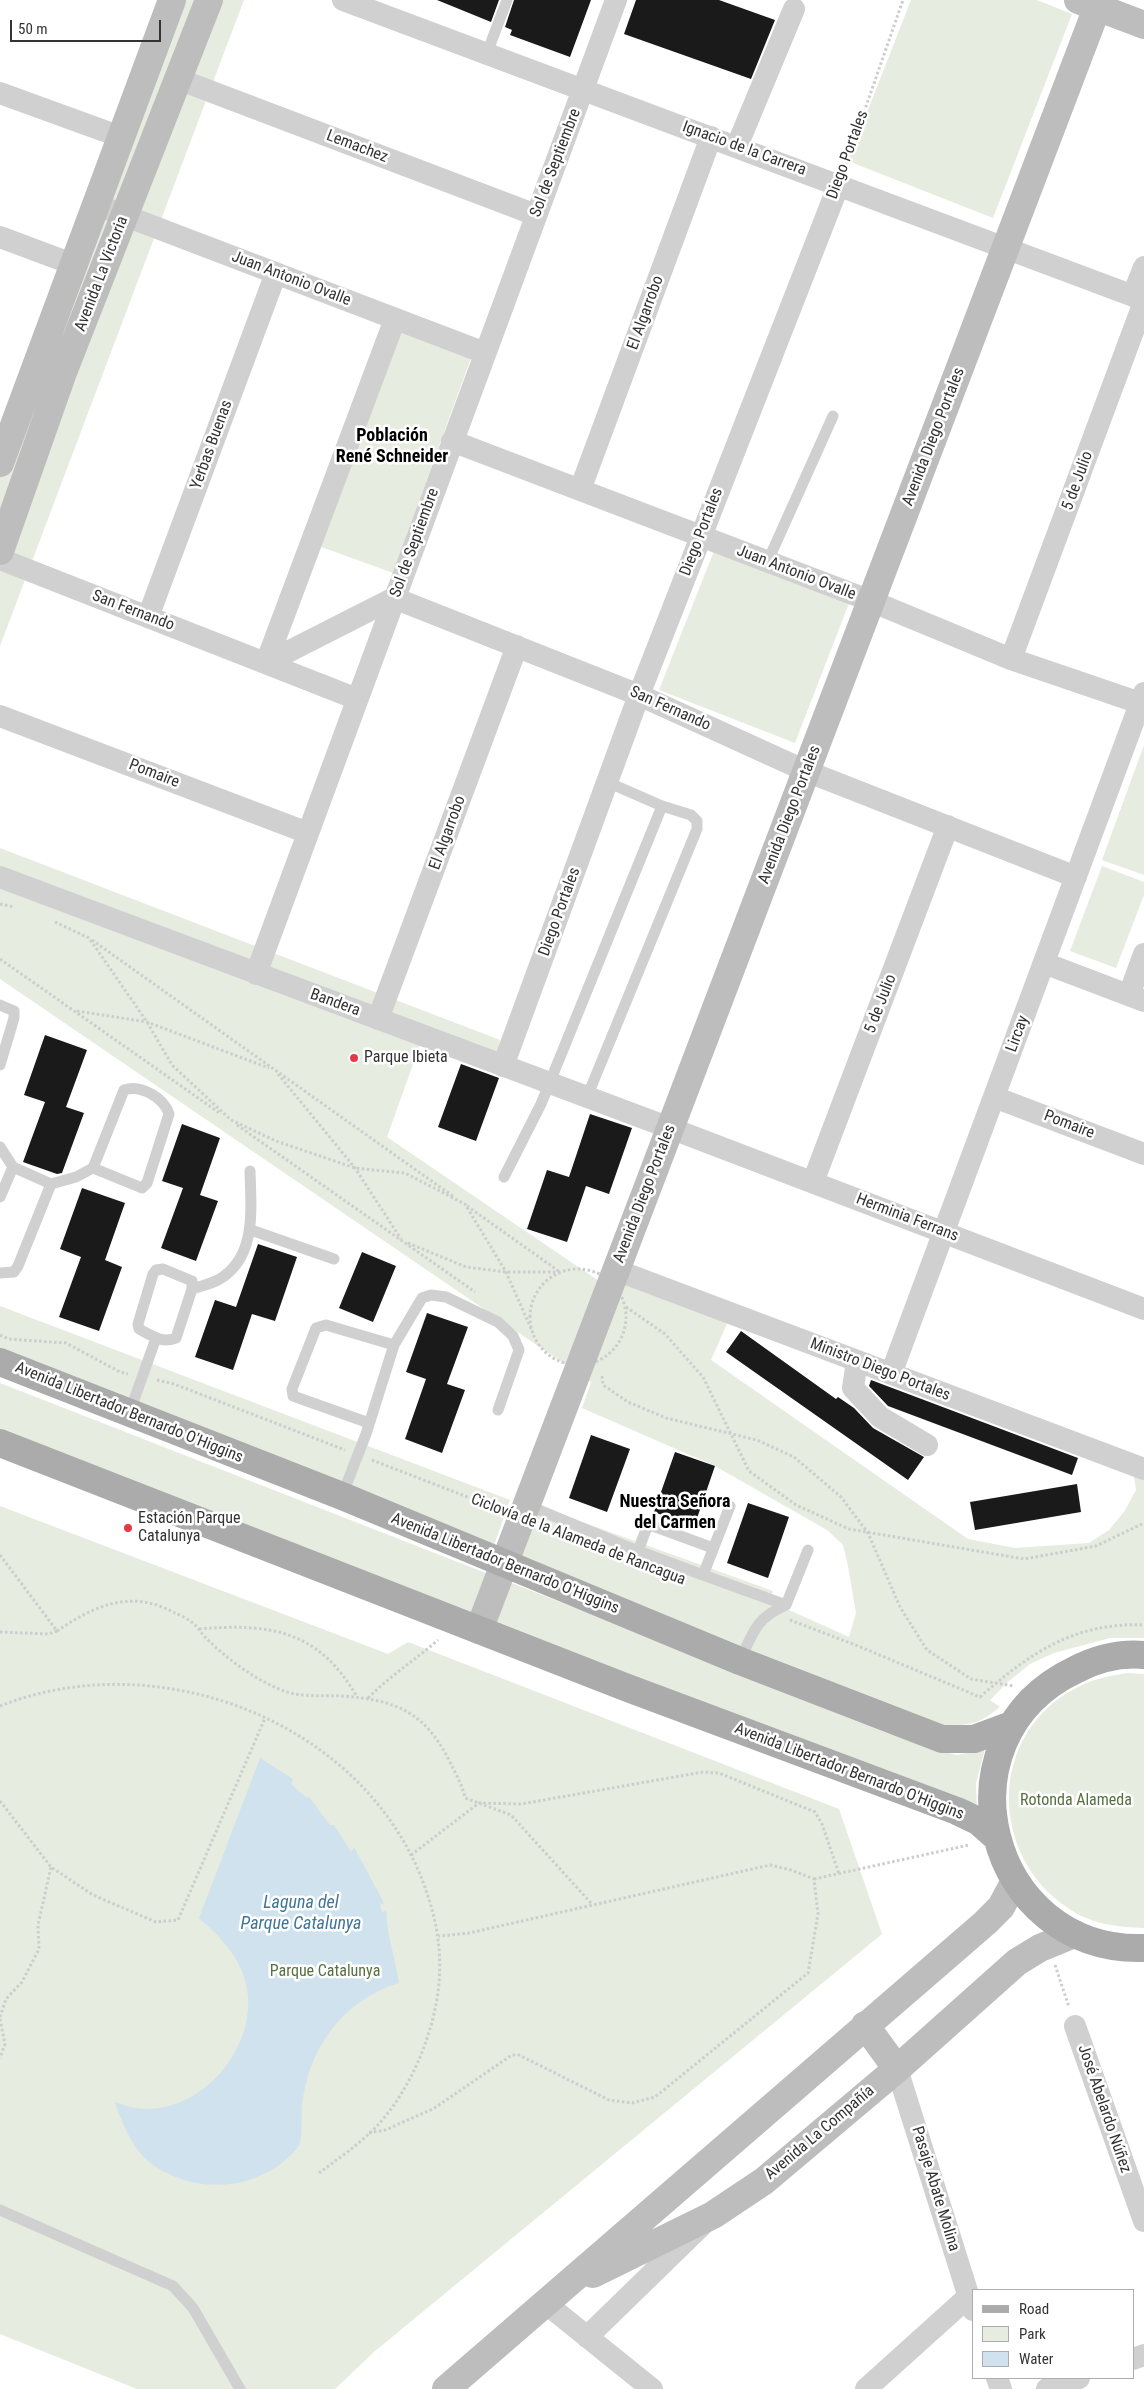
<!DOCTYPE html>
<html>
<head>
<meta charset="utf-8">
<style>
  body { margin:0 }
  #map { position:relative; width:1144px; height:2389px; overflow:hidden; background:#fff; font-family:"Roboto Condensed",sans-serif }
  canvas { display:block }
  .legend { position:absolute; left:972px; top:2289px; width:162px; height:90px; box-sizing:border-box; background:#fff; border:1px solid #adadad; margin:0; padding:6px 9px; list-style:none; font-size:15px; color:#333 }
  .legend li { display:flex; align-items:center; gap:10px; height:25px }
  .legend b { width:25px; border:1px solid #adadad }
  .scale { position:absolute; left:10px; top:20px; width:151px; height:22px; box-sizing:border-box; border:2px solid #333; border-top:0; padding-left:6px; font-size:15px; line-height:18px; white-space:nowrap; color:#333; -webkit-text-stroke:4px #fff; paint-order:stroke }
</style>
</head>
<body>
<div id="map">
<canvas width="1144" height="2389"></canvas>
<ul class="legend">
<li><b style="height:6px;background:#ababab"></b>Road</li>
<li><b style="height:14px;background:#e6ecdf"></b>Park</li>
<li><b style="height:14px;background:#cfe2ee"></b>Water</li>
</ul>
<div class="scale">50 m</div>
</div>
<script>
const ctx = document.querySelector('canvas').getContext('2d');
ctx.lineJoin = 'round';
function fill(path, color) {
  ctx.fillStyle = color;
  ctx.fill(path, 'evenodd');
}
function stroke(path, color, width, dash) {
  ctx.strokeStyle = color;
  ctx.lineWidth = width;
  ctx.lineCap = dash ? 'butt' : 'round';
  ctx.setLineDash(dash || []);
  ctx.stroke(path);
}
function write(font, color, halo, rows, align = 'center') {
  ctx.font = font + ' "Roboto Condensed",sans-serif';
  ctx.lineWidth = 5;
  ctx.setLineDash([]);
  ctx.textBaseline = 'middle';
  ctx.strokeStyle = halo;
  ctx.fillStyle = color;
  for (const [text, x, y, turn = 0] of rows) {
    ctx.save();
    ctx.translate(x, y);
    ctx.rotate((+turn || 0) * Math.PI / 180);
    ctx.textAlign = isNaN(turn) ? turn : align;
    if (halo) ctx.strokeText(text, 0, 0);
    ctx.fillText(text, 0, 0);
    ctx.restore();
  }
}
const green = new Path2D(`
  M172,0H244L0,646V463Z
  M911,0H1037L1072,14L993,218L848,161Z
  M400,316L476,344L393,573L316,545Z
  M714,551L849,603L795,743L659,690Z
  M1144,745V875L1102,860Z
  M0,848L500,1040L497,1055L426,1028L387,1137L621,1296L630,1273L733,1310L711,1360L968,1539L1015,1548L1089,1543L1109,1530L1124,1512L1136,1490L1131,1457L1144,1462V1638H1110L1054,1653L1030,1664L1009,1681L990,1700L1000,1707C976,1726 970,1725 941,1725L517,1560L538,1506L773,1591L769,1601L849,1637L856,1613L848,1566L843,1545L827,1530L715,1466L582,1408L591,1382L0,979Z
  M1102,866L1144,882V895L1116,968L1070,951Z
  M0,1306L510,1500L493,1548L0,1349Z
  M0,1383L941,1751L957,1755L985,1749L976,1783L977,1809L0,1433Z
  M0,1506L388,1654L408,1642L839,1809L882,1934L375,2351L335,2389H137L0,2334Z
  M1127,1673L1144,1674V1928C1117,1927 1090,1924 1068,1908C988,1855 988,1733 1076,1688C1092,1679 1109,1676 1127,1673Z`);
const water = new Path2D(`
  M260,1758L293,1779L291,1784L307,1798L309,1797L330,1825H334L351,1852L354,1847L384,1903L380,1905L382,1912L385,1911L387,1914C385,1927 397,1965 399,1983C343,2000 308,2048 302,2106C301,2115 303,2141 298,2147C262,2192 192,2197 148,2161C132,2147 121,2121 115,2102C180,2131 253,2064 248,1996C245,1962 223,1939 199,1918Z`);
const building = new Path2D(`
  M437,0H499L491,22Z
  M514,0H591L570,57L510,35L512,30L505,27Z
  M636,0H719L775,20L751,79L624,34Z
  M45,1035L87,1050L66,1107L84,1113L62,1173L57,1174L23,1162L45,1102L24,1095Z
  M461,1064L499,1078L476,1141L438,1127Z
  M590,1114L632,1128L609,1194L586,1186L567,1242L527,1229L547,1170L569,1177Z
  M182,1124L220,1138L200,1195L218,1201L196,1261L161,1248L183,1188L162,1181Z
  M82,1188L125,1203L105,1260L122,1267L99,1331L59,1317L81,1257L60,1249Z
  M258,1244L297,1257L275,1321L252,1314L233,1370L195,1357L215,1300L236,1307Z
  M362,1252L396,1266L373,1322L339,1308Z
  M427,1313L468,1327L447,1384L465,1390L442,1453L405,1439L426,1379L406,1372Z
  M741,1331L836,1399L838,1397L854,1408L873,1428L924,1457L908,1480L726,1352Z
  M871,1380L1078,1458L1072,1475L888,1406L869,1386Z
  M591,1435L630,1449L607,1512L569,1498Z
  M675,1452L715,1466L694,1527L654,1512Z
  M1077,1484L1081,1512L975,1530L970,1502Z
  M748,1503L789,1517L768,1578L727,1563Z`);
const path = new Path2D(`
  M846,164L903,0
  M0,904L14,907
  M55,922L89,938L147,1022L172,1065L231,1120L276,1141L355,1168L405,1173L465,1204L506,1272L533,1333
  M92,940L454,1197
  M0,959L221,1114
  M77,1011L147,1022L269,1068
  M278,1074L355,1168L401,1239
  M237,1125L475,1292
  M467,1206L560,1272
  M408,1243L466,1267L506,1272H559
  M530 1317a48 48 0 1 1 96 0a48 48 0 1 1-96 0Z
  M626,1307L665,1334L703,1377L749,1471L796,1505L849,1529L1024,1559L1096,1546L1144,1523
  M0,1335L9,1339L66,1343L120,1372L128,1374
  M602,1376L603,1385L628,1402L666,1418L757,1440L794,1457L841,1497L868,1533L900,1607L927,1650L971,1679L1014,1686
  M157,1380L174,1384L345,1450
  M372,1460L501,1510
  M0,1555L57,1631L48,1634L0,1632
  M790,1620L858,1646L980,1697C1030,1653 1075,1622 1144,1625
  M199,1629C270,1623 319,1630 357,1697
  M57,1631C94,1606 130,1589 173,1612C180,1615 189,1619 195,1625C199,1628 201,1633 205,1637C226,1658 251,1677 279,1689C298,1698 321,1695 342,1696C395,1700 424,1711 449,1760C455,1773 462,1783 465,1798L511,1815L591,1903
  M368,1698C390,1676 415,1660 438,1640
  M0,1706C154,1645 353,1717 419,1872C437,1915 445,1958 436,2004C428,2047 406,2096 375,2128C358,2145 338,2159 319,2173
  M0,1801L51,1867L93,1895L156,1922L178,1920L265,1718
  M411,1855L479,1803L521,1804L703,1772L719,1773L815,1812L822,1824L839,1874
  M814,1879L969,1845
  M1055,1965L1069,2007
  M0,2017L6,1999L22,1982L39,1949L38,1925L51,1867
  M0,2019L5,2044L0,2058
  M369,2133L385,2130L433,2109L512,2055H519L609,2100L632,2103L655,2097L808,1973L818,1914L814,1879L791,1870L770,1865L469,1933L439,1936`);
const lane = new Path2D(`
  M487,53L507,0
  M767,563L833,416
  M0,1005L14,1011V1018L0,1065
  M587,1097L697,829V821L691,815L662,806L607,782
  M0,1147L13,1167
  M504,1177L541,1104L662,806
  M51,1184L76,1177L93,1168L124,1090C141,1084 164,1098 169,1114L147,1183L142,1188L93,1168
  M0,1197L13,1167L51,1184L18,1266L14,1272L0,1273
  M251,1230L334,1259
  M163,1269L192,1281V1289L176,1338C163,1344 150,1335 139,1329L138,1324L153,1274L156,1270Z
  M192,1289C201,1286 210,1284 218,1280C257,1258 251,1210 250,1171
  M394,1345L422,1298L431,1295L446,1297L498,1322L513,1336L519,1350L498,1410
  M129,1414L156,1338
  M342,1496L366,1434L394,1345L326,1325L316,1328L292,1389L293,1396L369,1423
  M527,1505L638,1551
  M730,1506L703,1575L786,1605
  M703,1575L638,1551L647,1527L653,1526L713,1548
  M740,1661C753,1632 756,1618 786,1605L808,1550
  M0,2210L173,2286L193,2308L240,2389`);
const street = new Path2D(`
  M343,0L1144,300
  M178,79L536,215
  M0,93L121,137
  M737,146L794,9
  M97,205L485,353
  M0,237L75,265
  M1133,295L1144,267
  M452,441L871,601L1011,659L1140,703
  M580,490L711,137
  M0,559L357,699
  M148,617L276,273
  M1011,659L1144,302
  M266,663L394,598L639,695L806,771L1076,877
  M266,663L395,319
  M0,716L308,833
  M0,877L670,1128L1144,1309
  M1044,963L1144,1001
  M256,974L616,0
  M1129,995L1144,954
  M378,1019L517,646
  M503,1066L639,695L839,184
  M994,1097L1144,1154
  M813,1182L948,826
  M616,1270L1144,1469
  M857,1361L853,1388L880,1417L927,1445
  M891,1374L1144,693
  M1075,2026L1144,2221
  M897,2069L973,2310
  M544,2302L652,2389
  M587,2337L701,2226
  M1133,2359L1144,2355
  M997,2378L1001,2389
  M866,2389L968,2297
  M1047,2389L1079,2378`);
const secondary = new Path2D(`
  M1078,0L1144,25
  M0,463L172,0
  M0,551L62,375L209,0
  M479,1630L1100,0
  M865,2025L897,2069
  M593,2274L713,2215L764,2181L897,2069L1017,1962L1040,1948L1074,1934
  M446,2389L985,1923L1001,1907L1015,1881`);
const primary = new Path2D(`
  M0,1362L342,1496L740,1661L942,1739H974L1012,1725
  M0,1443L625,1687L957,1811L978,1821L995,1836
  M1144,1655C1120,1653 1096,1659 1075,1670C932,1738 987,1953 1144,1948`);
const markers = [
  [354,1058,5,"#e63946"],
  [128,1528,5,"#e63946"]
];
const streetNames = [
  ["Lemachez",357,147,21],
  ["Ignacio de la Carrera",744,149,20],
  ["Diego Portales",848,155,-70],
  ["Sol de Septiembre",556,163,-69],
  ["Avenida La Victoria",102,274,-69],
  ["Juan Antonio Ovalle",291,279,21],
  ["El Algarrobo",646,313,-70],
  ["Avenida Diego Portales",934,437,-69],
  ["Yerbas Buenas",212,445,-70],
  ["5 de Julio",1078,481,-70],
  ["Diego Portales",702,532,-69],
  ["Sol de Septiembre",415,543,-70],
  ["Juan Antonio Ovalle",796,573,21],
  ["San Fernando",133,611,21],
  ["San Fernando",670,709,24],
  ["Pomaire",154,774,21],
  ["Avenida Diego Portales",790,815,-69],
  ["El Algarrobo",448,833,-70],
  ["Diego Portales",560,912,-70],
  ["Bandera",335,1003,20],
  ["5 de Julio",881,1004,-69],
  ["Lircay",1018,1034,-70],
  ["Pomaire",1069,1125,21],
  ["Avenida Diego Portales",645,1194,-69],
  ["Herminia Ferrans",907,1218,21],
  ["Ministro Diego Portales",880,1370,21],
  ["Avenida Libertador Bernardo O'Higgins",129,1413,22],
  ["Ciclovía de la Alameda de Rancagua",578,1540,21],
  ["Avenida Libertador Bernardo O'Higgins",505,1564,22],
  ["Avenida Libertador Bernardo O'Higgins",849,1772,21],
  ["José Abelardo Núñez",1104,2109,71],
  ["Avenida La Compañía",820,2133,-40],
  ["Pasaje Abate Molina",935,2189,73]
];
const poiNames = [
  ["Parque Ibieta",364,1058],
  ["Estación Parque",138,1519],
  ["Catalunya",138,1537]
];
const parkNames = [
  ["Rotonda Alameda",1076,1801],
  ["Parque Catalunya",325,1972]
];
const neighbourhoodNames = [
  ["Población",392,436],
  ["René Schneider",392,457],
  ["Nuestra Señora",675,1502],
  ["del Carmen",675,1523]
];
const waterNames = [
  ["Laguna del",301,1903],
  ["Parque Catalunya",301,1924]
];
fill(green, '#e6ecdf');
fill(water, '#cfe2ee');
fill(building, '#1a1a1a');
stroke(path, '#cdcdcd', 3, [2.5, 2.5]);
stroke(lane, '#d0d0d0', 11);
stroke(street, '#d0d0d0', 22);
stroke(secondary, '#bdbdbd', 28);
stroke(primary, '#ababab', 28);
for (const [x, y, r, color] of markers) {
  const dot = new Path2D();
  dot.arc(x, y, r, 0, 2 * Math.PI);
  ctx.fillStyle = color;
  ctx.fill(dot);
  stroke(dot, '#fff', 2);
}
write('16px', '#333', '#fff', streetNames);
write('16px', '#333', '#fff', poiNames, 'left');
write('16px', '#56703f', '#fff', parkNames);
write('bold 18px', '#000', '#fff', neighbourhoodNames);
write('italic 18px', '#3f7597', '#fff', waterNames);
</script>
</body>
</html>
